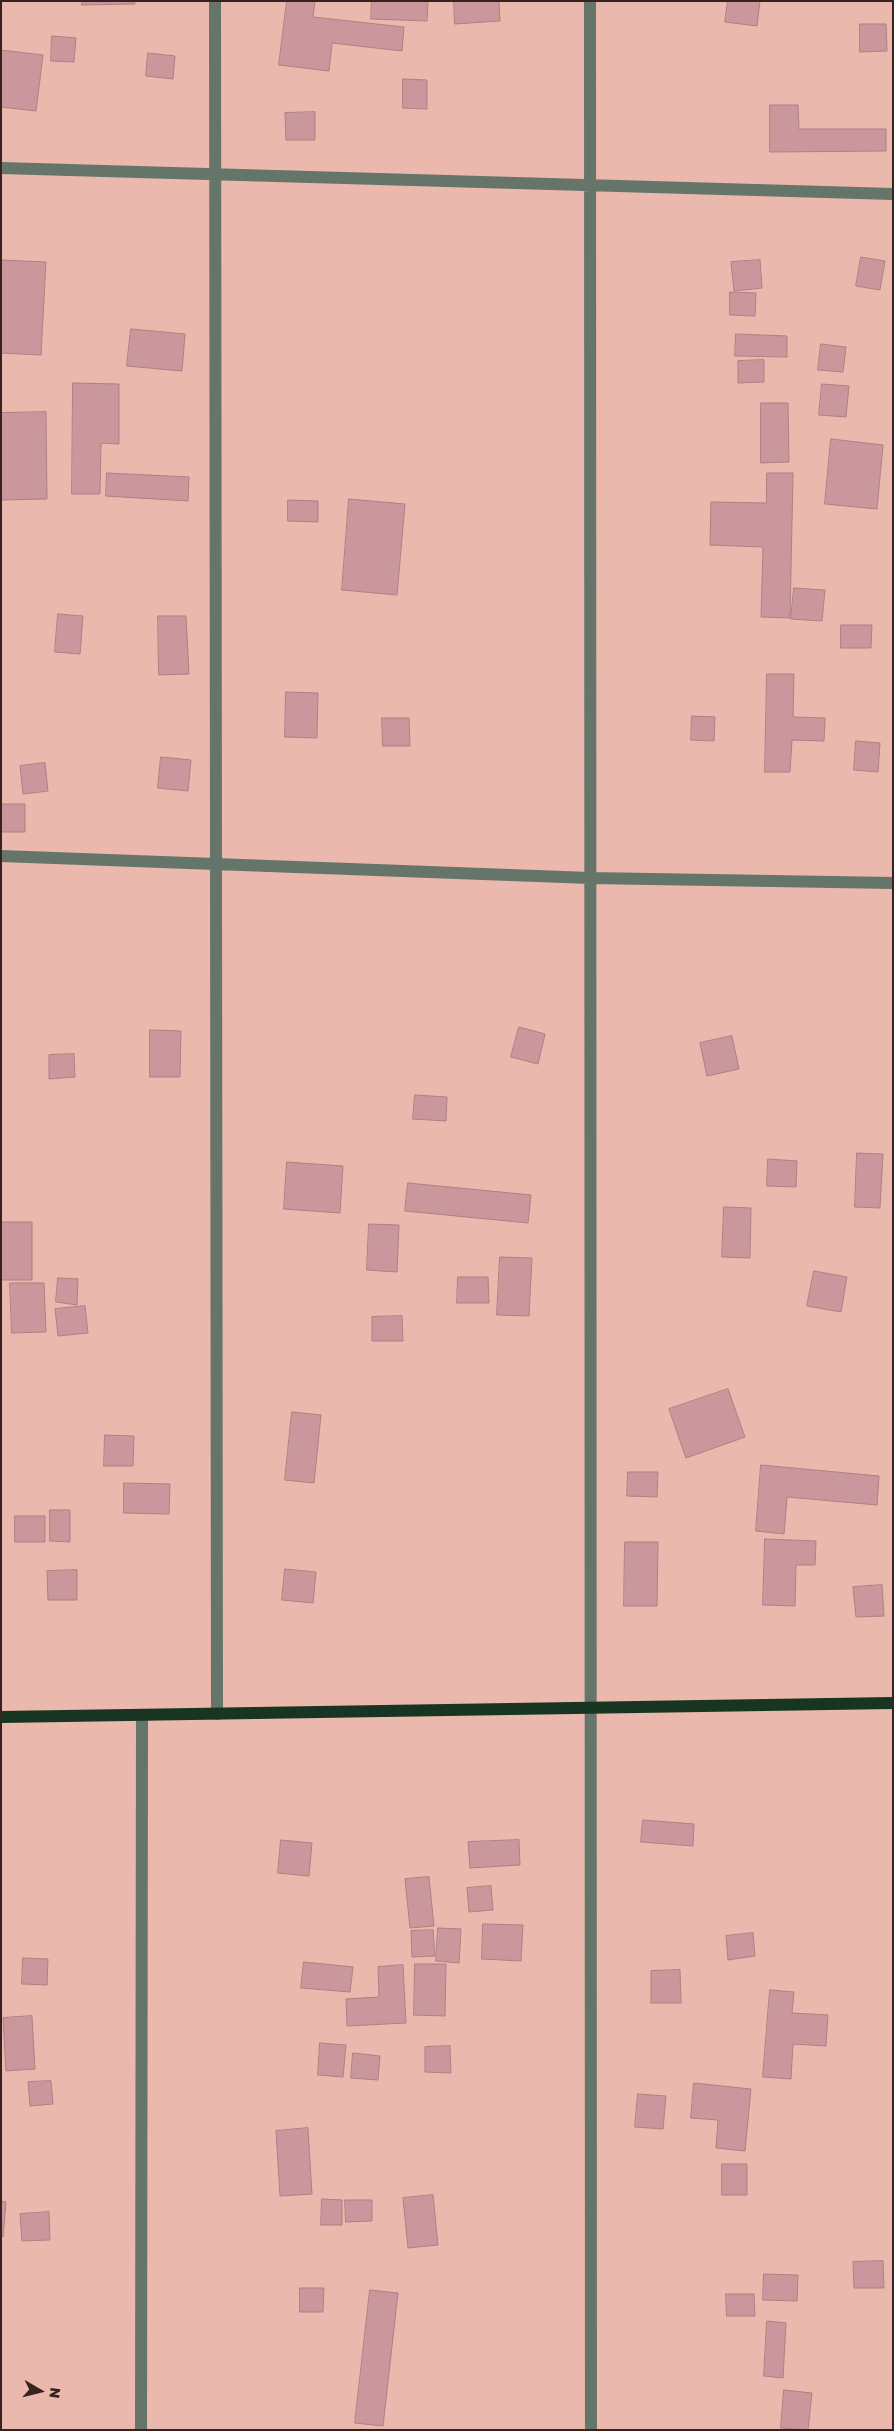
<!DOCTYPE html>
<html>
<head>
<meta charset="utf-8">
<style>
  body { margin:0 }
  #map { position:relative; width:894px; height:2431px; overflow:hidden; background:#eab8ac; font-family:"Golos Text",sans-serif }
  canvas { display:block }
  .frame { position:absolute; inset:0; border:2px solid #36231f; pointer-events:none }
  .north { position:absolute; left:15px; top:2366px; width:50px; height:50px; -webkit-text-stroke:4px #eab8ac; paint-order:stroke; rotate:98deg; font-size:14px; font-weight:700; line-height:20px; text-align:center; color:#36231f }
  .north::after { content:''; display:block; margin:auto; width:18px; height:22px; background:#36231f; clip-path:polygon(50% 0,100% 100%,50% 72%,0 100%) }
</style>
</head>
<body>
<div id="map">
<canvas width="894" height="2431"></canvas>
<div class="frame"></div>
<div class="north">N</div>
</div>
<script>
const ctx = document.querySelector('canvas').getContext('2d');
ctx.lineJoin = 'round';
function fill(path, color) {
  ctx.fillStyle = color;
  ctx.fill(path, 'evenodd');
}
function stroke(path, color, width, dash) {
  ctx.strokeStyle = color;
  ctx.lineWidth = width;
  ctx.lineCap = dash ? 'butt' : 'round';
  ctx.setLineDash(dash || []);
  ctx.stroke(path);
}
const building = new Path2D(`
  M82,1H135V4L82,5Z
  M287,1H315L313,17L404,27L402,51L332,43L329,71L279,65Z
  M372,1H428L427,21L371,19Z
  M454,1H499L500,21L455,24Z
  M728,1H760L757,26L725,22Z
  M860,24H886L887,51L860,52Z
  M52,36L76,38L74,62L51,61Z
  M1,50L43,55L36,111L1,107Z
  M148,53L175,56L173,79L146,76Z
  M403,79L427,80V109L403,108Z
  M770,105H798L799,129H886V151L770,152Z
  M315,112V140H286L285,113Z
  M861,257L885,261L880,290L856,286Z
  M1,260L46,262L41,355L1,353Z
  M760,260L762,288L734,291L731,262Z
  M730,292L756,293L755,316L730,315Z
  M131,329L185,334L182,371L127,366Z
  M736,334L787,336V357L735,356Z
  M821,344L846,347L843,372L818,370Z
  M764,360V382L738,383V361Z
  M73,383L119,384V444L101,443L100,494H72Z
  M822,384L849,386L846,417L819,415Z
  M761,403H788L789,462L761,463Z
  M46,412L47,499L1,500V413Z
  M831,439L883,445L877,509L825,504Z
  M107,473L189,477L188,501L106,496Z
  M767,473H793L790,618L761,617L763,547L710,545L711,502L766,503Z
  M349,499L405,504L397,595L342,590Z
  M288,500L318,501V522L288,521Z
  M794,588L825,590L822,621L791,619Z
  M58,614L83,616L80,654L55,652Z
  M158,616H186L189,674L159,675Z
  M841,625H872L871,648H841Z
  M767,674H794L793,717L825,718L824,741L792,740L790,772H765Z
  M286,692L318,693L317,738L285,737Z
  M692,716L715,717L714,741L691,740Z
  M382,718H409L410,746H383Z
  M856,741L880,743L878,772L854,770Z
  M161,757L191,760L188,791L158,788Z
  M45,763L48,791L23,794L20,766Z
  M1,804H25V832H1Z
  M519,1027L545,1034L538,1064L511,1057Z
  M150,1030L181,1031L180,1077H150Z
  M732,1036L739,1069L707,1076L700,1043Z
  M74,1054L75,1077L49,1079V1055Z
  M415,1095L447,1097L446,1121L413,1119Z
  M857,1153L883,1154L880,1208L855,1207Z
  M768,1159L797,1161L796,1187L767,1186Z
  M287,1162L343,1166L340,1213L284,1209Z
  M408,1183L531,1195L528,1223L405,1211Z
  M724,1207L751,1208L750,1258L722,1257Z
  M1,1222H32V1280H1Z
  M369,1224L399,1225L397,1272L367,1270Z
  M500,1257L532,1258L529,1316L497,1315Z
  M814,1271L847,1277L841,1312L807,1306Z
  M458,1277H488L489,1303H457Z
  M58,1278L78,1279L77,1305L56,1302Z
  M10,1283H44L46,1332L12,1333Z
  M85,1306L88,1333L58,1336L55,1309Z
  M402,1316L403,1341H372V1317Z
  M728,1389L745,1437L686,1458L669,1409Z
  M292,1412L321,1415L314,1483L285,1480Z
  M105,1435L134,1436L133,1466H104Z
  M761,1465L879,1476L877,1505L787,1497L784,1534L756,1531Z
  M628,1472H658L657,1497L627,1496Z
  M124,1483L170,1484L169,1514L124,1513Z
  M50,1510H70V1542L50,1541Z
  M15,1516H45V1542H15Z
  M765,1539L816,1541L815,1565H796L795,1606L763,1605Z
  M625,1542H658L657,1606H624Z
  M285,1569L316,1572L313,1603L282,1600Z
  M77,1570V1600H48L47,1571Z
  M882,1585L884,1616L856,1617L853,1587Z
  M643,1820L694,1824L693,1846L641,1842Z
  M281,1840L312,1843L309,1876L278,1873Z
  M519,1840L520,1865L470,1868L468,1842Z
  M429,1877L434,1926L410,1928L405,1879Z
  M491,1886L493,1910L469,1912L467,1888Z
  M483,1924L523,1925L521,1961L482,1959Z
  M438,1928L461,1929L459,1963L436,1961Z
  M433,1930L435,1956L412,1957L411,1931Z
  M753,1933L755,1956L728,1960L726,1936Z
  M23,1958L48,1959L47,1985L22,1984Z
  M304,1962L353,1967L350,1992L301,1988Z
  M415,1964H446L445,2016L414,2015Z
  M403,1965L406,2023L347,2026L346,1999L379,1997L378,1967Z
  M680,1970L681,2003H651V1971Z
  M770,1990L794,1992L792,2013L828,2015L826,2046L793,2044L791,2079L763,2077Z
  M32,2016L35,2069L6,2071L3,2018Z
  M320,2043L346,2045L343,2077L318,2075Z
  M450,2046L451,2073L425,2072V2047Z
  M353,2053L380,2056L378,2080L351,2078Z
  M51,2081L53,2104L30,2106L28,2082Z
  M694,2083L751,2089L745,2151L716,2148L718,2120L691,2118Z
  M638,2094L666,2096L663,2129L635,2127Z
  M308,2128L312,2194L280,2196L276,2131Z
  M722,2164H747V2195H722Z
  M433,2195L438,2245L408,2248L403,2198Z
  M322,2199L342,2200V2225H321Z
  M345,2200H372V2221L346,2222Z
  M1,2201L6,2202L3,2237L1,2236Z
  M49,2212L50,2240L22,2241L20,2214Z
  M883,2261L884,2288H854L853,2262Z
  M764,2274L798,2275L797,2301L763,2300Z
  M300,2288H324L323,2312H300Z
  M370,2290L398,2293L383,2426L355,2423Z
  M726,2294H754L755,2316H727Z
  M767,2321L786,2323L783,2378L764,2376Z
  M784,2390L812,2393L808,2430L781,2428Z`);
const minor = new Path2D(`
  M215,1L217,1714
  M590,1L591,2430
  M1,168L893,194
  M1,856L590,878L893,883
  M141,2430L142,1715`);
const major = new Path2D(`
  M1,1717L893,1703`);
fill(building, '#ca989c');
stroke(building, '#b07f83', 1);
stroke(minor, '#657569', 12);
stroke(major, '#173521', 12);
</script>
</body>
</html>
